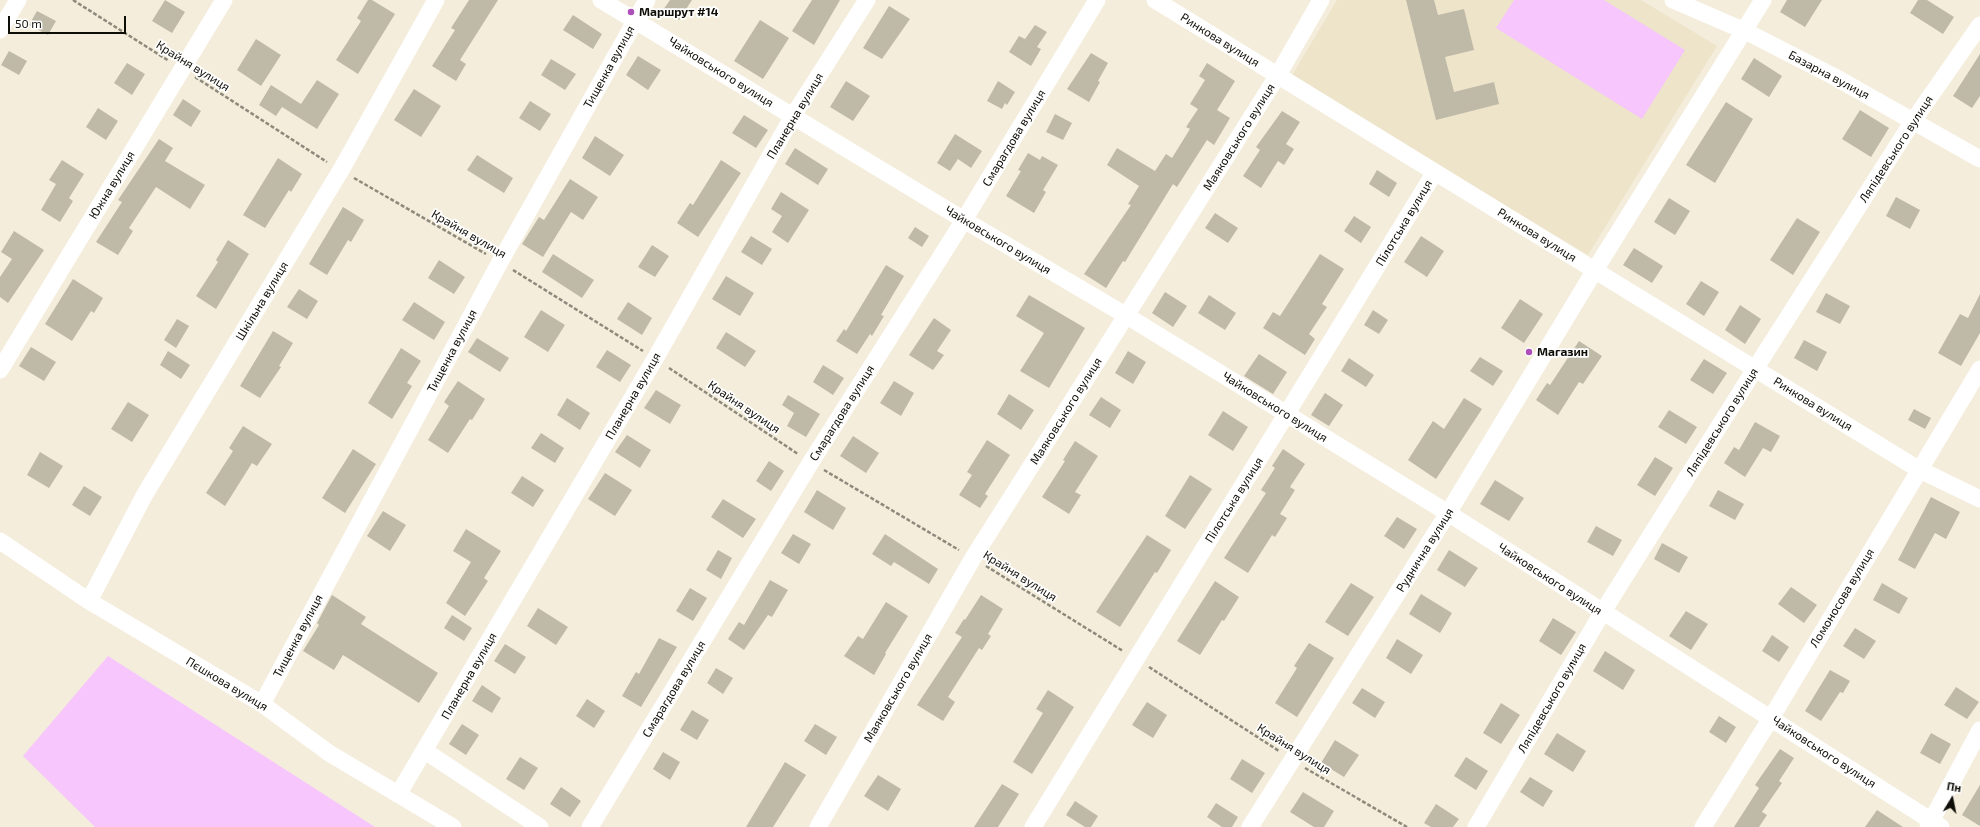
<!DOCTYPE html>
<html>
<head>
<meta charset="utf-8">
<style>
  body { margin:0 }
  #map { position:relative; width:1980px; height:827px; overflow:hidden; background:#f4eddb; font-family:"Exo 2",sans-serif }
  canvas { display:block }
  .north { position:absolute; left:1932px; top:779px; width:40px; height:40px; -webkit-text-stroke:3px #fff; paint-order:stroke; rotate:10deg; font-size:11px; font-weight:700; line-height:16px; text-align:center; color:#0f0d07 }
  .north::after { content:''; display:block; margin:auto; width:14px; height:18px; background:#0f0d07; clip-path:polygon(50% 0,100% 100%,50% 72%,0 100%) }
  .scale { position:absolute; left:8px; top:16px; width:118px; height:18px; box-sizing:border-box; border:2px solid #0f0d07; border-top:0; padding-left:5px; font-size:12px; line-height:14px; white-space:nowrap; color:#0f0d07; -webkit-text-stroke:3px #fff; paint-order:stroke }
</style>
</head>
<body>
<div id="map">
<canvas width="1980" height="827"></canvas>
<div class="north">Пн</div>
<div class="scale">50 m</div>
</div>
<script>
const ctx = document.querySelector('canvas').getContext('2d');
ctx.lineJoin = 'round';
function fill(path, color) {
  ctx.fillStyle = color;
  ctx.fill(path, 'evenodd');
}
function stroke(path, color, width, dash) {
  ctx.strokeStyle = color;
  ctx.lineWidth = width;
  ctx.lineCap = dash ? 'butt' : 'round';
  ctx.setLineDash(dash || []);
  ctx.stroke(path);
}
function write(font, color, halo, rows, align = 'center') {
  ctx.font = font + ' "Exo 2",sans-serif';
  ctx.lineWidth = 3.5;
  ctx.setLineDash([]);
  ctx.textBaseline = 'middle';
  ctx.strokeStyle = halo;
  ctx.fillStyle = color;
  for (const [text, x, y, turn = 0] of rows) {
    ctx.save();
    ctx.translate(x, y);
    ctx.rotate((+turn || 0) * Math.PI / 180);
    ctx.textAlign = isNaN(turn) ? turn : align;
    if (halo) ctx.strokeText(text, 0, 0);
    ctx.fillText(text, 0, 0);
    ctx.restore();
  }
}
const built = new Path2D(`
  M1337,0H1641L1717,46L1588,255L1291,77Z`);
const green = new Path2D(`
  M1514,0H1604L1685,50L1642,119L1496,28Z
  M108,656L375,827H95L23,756Z`);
const building = new Path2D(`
  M165,0L185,12L172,33L152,21Z
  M368,0H372L395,14L358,74L336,60L361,21L357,18Z
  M469,0H498L460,60L466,64L456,81L432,66L455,30L451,28Z
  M670,0H692L679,20L663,10Z
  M812,0H840L814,45L792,31Z
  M1406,0H1434L1438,15L1464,9L1474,50L1445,57L1454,92L1494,82L1499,104L1436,120Z
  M1787,0H1822L1805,27L1780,12Z
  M1918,0H1927L1954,17L1943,34L1910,13Z
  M889,6L910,19L882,59L863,48Z
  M37,11L56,21L48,35L29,25Z
  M573,15L602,34L593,49L563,30Z
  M760,20L789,38L763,79L734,61Z
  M1035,25L1047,32L1037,47L1041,49L1031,66L1009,52L1019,36L1025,39Z
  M256,39L281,55L261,86L237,70Z
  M9,51L27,61L19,75L1,65Z
  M1091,53L1108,63L1098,81L1100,82L1089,102L1067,89Z
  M1980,54V96L1972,108L1953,96Z
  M638,56L661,70L648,90L626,75Z
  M1754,58L1782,76L1769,97L1741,79Z
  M551,59L576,74L565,90L541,75Z
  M127,63L145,74L132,95L114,83Z
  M1207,63L1235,81L1217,110L1230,118L1214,145L1207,140L1177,187L1173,184L1125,262L1123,261L1106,288L1084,274L1131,205L1128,204L1139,186L1107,165L1117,148L1155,171L1166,154L1172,158L1190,129L1186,127L1198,109L1190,104L1205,80L1199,76Z
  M317,80L339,94L317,129L282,107L276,116L259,105L271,85L301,104Z
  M846,81L870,96L853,121L830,107Z
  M998,81L1015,92L1007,105L1005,103L1002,109L987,101Z
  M414,89L441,106L421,137L394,120Z
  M183,99L201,111L191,127L173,115Z
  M530,101L551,114L540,131L519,118Z
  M1726,102L1753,119L1715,183L1686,165Z
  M98,108L118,121L106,140L86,127Z
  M1860,110L1889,128L1871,157L1842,139Z
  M1282,111L1300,122L1286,144L1294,149L1284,165L1278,161L1261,188L1243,176L1260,150L1256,147Z
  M1055,114L1072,123L1063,140L1046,132Z
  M744,115L768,130L756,148L732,133Z
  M955,134L982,151L971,168L958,159L950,171L937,163Z
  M595,136L624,155L610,176L582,158Z
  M159,139L173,148L165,161L205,185L190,209L156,187L129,228L133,231L118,255L96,242L122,202L118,200Z
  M795,148L828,169L818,185L785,164Z
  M1028,153L1040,160L1042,156L1058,165L1043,190L1046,192L1034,213L1006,196L1021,171L1018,170Z
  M477,155L513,178L504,193L467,170Z
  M278,158L302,174L291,192L289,190L265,228L243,215Z
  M62,160L84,174L69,198L73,201L60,222L41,210L56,184L49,180Z
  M721,160L741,173L698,237L677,223L690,203L693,205Z
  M1377,170L1397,183L1389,197L1369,184Z
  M570,179L598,197L583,220L571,212L543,257L522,244L539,217L544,220Z
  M781,192L809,210L788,243L772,232L782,216L771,209Z
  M1896,197L1920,210L1910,229L1886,216Z
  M1669,198L1690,211L1675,235L1654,222Z
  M343,207L364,220L351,242L348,240L327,275L309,264Z
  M1215,213L1238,228L1228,243L1205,228Z
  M1354,216L1371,227L1361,243L1344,231Z
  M1797,218L1820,232L1793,275L1770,260Z
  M915,227L929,236L922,247L908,238Z
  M14,231L44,250L8,303L0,297V277L12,259L1,252Z
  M751,236L772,249L762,265L741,252Z
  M1421,236L1444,251L1427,277L1404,262Z
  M228,240L249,254L216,309L196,296L218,262L216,260Z
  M652,245L669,256L655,277L638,267Z
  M1634,248L1663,266L1652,283L1623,265Z
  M553,254L594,280L582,298L542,272Z
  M1320,254L1344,269L1322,304L1327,307L1309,334L1315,339L1305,355L1263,328L1273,312L1280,316Z
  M439,260L465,277L454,294L428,278Z
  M886,265L904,276L881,315L884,316L872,336L870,334L857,354L836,341L844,329L846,331Z
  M726,276L754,293L740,316L712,299Z
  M73,279L103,298L94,313L91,311L72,341L45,324Z
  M1701,281L1719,292L1704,316L1686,304Z
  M299,289L318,301L307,319L287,307Z
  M1165,292L1187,306L1173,327L1152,313Z
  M1826,293L1850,306L1840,324L1816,312Z
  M1980,294V333L1961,366L1938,353L1960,314L1968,318Z
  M1029,295L1085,328L1049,388L1020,371L1044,333L1016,316Z
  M1209,295L1236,313L1225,330L1198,313Z
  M1520,299L1543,314L1524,343L1501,328Z
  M414,302L445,322L434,340L402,320Z
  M628,302L652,318L642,335L617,319Z
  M1740,305L1761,319L1745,344L1725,330Z
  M541,310L565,325L548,352L524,337Z
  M1373,310L1388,320L1379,334L1364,325Z
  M934,318L951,330L937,351L944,355L933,370L909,355Z
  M177,319L189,326L176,348L164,340Z
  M273,331L293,343L279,366L281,367L260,398L240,386Z
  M726,332L756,351L745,367L716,348Z
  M477,338L509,358L500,372L468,352Z
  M1804,340L1827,352L1817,371L1794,358Z
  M1579,341L1602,356L1583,384L1579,382L1558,415L1536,400L1547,383L1550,385Z
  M31,347L56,362L44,381L19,366Z
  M401,348L421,361L407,383L412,386L392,419L368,403Z
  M607,350L631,365L620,382L596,367Z
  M168,351L190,365L181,379L160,365Z
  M1128,351L1146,362L1133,384L1115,373Z
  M1259,354L1287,372L1273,394L1244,376Z
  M1480,357L1503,371L1493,386L1470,371Z
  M1349,358L1374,375L1366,387L1341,371Z
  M1704,359L1727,373L1713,394L1690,380Z
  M823,365L844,378L833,395L813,382Z
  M458,381L485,399L472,420L470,419L448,453L428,440L449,406L444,402Z
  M894,381L914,393L901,416L880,403Z
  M656,390L681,405L670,424L644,408Z
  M1325,393L1343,405L1329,426L1311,415Z
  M1009,394L1034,410L1021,430L997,414Z
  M788,395L820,414L806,437L787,426L794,413L782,405Z
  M1101,397L1121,410L1110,428L1089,415Z
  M567,398L590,413L580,430L557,415Z
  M1464,398L1482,409L1436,479L1408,460L1433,421L1444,429Z
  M128,402L149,415L132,442L111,429Z
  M1914,409L1931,418L1925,429L1908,420Z
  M1669,410L1697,427L1686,444L1658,427Z
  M1223,411L1248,427L1233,451L1208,435Z
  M1755,422L1780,436L1771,452L1763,448L1745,477L1724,463L1734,447L1739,450Z
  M243,426L272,444L257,466L252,463L225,506L206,493L233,451L229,448Z
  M541,433L564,448L555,463L531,448Z
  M627,435L651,450L640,468L615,452Z
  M853,436L879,453L866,473L840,456Z
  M987,440L1010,455L985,494L988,496L980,508L959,495L972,475L967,472Z
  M1075,441L1098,456L1075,492L1081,495L1069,514L1042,497L1065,461L1063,460Z
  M353,449L376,464L345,513L322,498Z
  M1283,449L1305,464L1290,487L1295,490L1280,514L1287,518L1275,537L1272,535L1248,573L1224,558L1266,493L1261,490L1275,468L1272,466Z
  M40,452L63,466L49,488L27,475Z
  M1655,457L1673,468L1655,496L1637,485Z
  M769,461L784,471L771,491L756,481Z
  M605,473L632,490L615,516L588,499Z
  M1190,475L1212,489L1185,529L1165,516Z
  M522,476L544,490L533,507L511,493Z
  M1495,480L1524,498L1509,521L1480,504Z
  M84,486L102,497L90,516L72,505Z
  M817,490L846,508L833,530L804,512Z
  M1718,490L1744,504L1735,520L1709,506Z
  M1931,497L1960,512L1946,539L1935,533L1915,569L1898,560Z
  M723,499L756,519L743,538L711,517Z
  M383,511L406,525L390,551L367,536Z
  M1397,517L1417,529L1404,549L1384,536Z
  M1596,526L1622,540L1613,556L1587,542Z
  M466,529L501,551L484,578L488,581L465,616L446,603L471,562L453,551Z
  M793,534L811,544L799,564L781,553Z
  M885,534L938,569L929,584L894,562L891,566L872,554Z
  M1147,535L1171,550L1157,573L1155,572L1120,627L1096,612Z
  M1662,543L1688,557L1679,573L1654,559Z
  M718,550L732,558L721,579L706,570Z
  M1449,550L1478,568L1465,587L1437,570Z
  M770,580L788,590L772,617L768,615L744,650L728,639L739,622L744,625Z
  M1215,581L1239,597L1224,621L1222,620L1200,655L1177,641Z
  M1351,583L1374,597L1348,636L1325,622Z
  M1882,583L1908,598L1899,614L1873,600Z
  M1791,587L1817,605L1804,623L1778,604Z
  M690,588L707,598L693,621L676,611Z
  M1421,594L1452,613L1440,633L1409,614Z
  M332,595L366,617L361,624L438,673L419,703L343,655L334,670L303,651L319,625L317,623Z
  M981,595L1003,609L988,634L991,636L982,650L979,648L948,697L955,702L943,721L917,705L962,637L955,633L964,619L965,620Z
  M886,602L908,616L885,653L886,654L874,675L844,656L858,636L863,639Z
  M538,608L568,627L556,645L527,626Z
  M1686,611L1708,624L1691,650L1669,636Z
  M452,615L472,628L464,641L444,628Z
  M1553,618L1576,632L1561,655L1539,641Z
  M1855,628L1876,641L1864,659L1843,646Z
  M1772,635L1789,647L1779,662L1762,651Z
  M659,638L677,647L641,707L622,696L636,672L639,674Z
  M1397,639L1423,655L1411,674L1386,658Z
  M1309,643L1334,658L1297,717L1275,703L1297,668L1294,666Z
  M505,644L526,657L515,674L494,661Z
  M1605,651L1635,670L1623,690L1593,671Z
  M716,668L733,678L723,694L707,683Z
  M1830,670L1850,681L1843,693L1840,692L1821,721L1805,711Z
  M482,685L501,698L492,713L472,701Z
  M1956,687L1979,702L1967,719L1944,705Z
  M1362,688L1385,702L1375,718L1352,703Z
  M1048,690L1074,707L1032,774L1013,762L1043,713L1036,709Z
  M587,699L605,711L594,728L576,716Z
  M1147,702L1167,715L1153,738L1132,725Z
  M1501,703L1520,715L1501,744L1483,733Z
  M692,710L709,720L697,740L680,730Z
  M1719,716L1736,727L1726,743L1709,732Z
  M462,724L479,735L466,755L449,744Z
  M815,724L837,737L826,755L804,741Z
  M1557,733L1586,751L1573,772L1544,754Z
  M1931,733L1951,744L1940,764L1920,753Z
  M1335,740L1359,755L1344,777L1321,763Z
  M1780,749L1794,758L1779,781L1782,783L1762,812L1767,815L1759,827H1734L1759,788L1755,785Z
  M663,752L680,762L670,780L653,769Z
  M520,757L538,768L524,790L506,779Z
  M1466,757L1488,771L1476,790L1454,776Z
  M1242,759L1265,773L1252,793L1230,779Z
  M785,762L806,775L773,827H746Z
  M878,775L901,789L888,811L864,796Z
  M1530,777L1553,791L1543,807L1520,792Z
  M1002,784L1019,794L998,827H974Z
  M1980,785V826L1962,815Z
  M561,787L581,801L570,817L550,804Z
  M1303,792L1334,811L1324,827H1314L1290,812Z
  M1075,801L1098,816L1091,827H1085L1066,815Z
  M1216,803L1238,817L1232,827H1222L1207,817Z
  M1436,804L1459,819L1453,827H1431L1424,823Z
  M1877,810L1903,827H1865Z`);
const path = new Path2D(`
  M73,0L169,61
  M195,77L327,162
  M354,178L486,254
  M513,270L643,351
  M669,368L798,454
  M824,470L959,550
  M986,566L1123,651
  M1149,667L1279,751
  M1305,768L1407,827`);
const minor = new Path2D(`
  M601,0L964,220L1127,316L1448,513L1941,827
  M1155,0L1918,469L1980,499
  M1673,0L1745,31L1833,76L1980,159
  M0,30L18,0
  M0,370L224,0
  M0,541L89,601L262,704L329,753L453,827
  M89,601L145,494L341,170L436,0
  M262,704L500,262L647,0
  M425,751L540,827
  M399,793L655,359L793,116L867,0
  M590,827L811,462L964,220L1097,0
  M818,827L973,558L1278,75L1321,0
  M1033,827L1435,172
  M1250,827L1448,513L1595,270L1763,0
  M1476,827L1602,613L1755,369L1913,121L1980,25
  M1703,827L1771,718L1980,369
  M1928,827L1980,730`);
const markers = [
  [631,12,4,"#ac4fb9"],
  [1529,352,4,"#ac4fb9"]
];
const poiNames = [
  ["Маршрут #14",639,12],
  ["Магазин",1537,352]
];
const streetNames = [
  ["Ринкова вулиця",1220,40,32],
  ["Крайня вулиця",193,66,32],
  ["Тищенка вулиця",609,67,-61],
  ["Чайковського вулиця",721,72,32],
  ["Базарна вулиця",1829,75,28],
  ["Планерна вулиця",795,116,-59],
  ["Маяковського вулиця",1239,137,-58],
  ["Смарагдова вулиця",1014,138,-59],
  ["Ляпідевського вулиця",1896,149,-57],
  ["Южна вулиця",112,185,-59],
  ["Пілотська вулиця",1404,223,-59],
  ["Крайня вулиця",469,234,30],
  ["Ринкова вулиця",1537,235,32],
  ["Чайковського вулиця",998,240,31],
  ["Шкільна вулиця",262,301,-59],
  ["Тищенка вулиця",452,351,-62],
  ["Планерна вулиця",633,396,-60],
  ["Ринкова вулиця",1813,404,32],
  ["Крайня вулиця",744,407,34],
  ["Чайковського вулиця",1275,407,32],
  ["Маяковського вулиця",1066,411,-58],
  ["Смарагдова вулиця",842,413,-58],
  ["Ляпідевського вулиця",1722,422,-58],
  ["Пілотська вулиця",1234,500,-58],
  ["Руднична вулиця",1425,550,-58],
  ["Крайня вулиця",1020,576,32],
  ["Чайковського вулиця",1550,579,33],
  ["Ломоносова вулиця",1842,598,-59],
  ["Тищенка вулиця",298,636,-62],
  ["Планерна вулиця",469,676,-60],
  ["Пєшкова вулиця",227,684,31],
  ["Маяковського вулиця",898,688,-60],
  ["Смарагдова вулиця",674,689,-59],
  ["Ляпідевського вулиця",1552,698,-60],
  ["Крайня вулиця",1294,749,32],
  ["Чайковського вулиця",1824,752,33]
];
fill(built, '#eee4ca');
fill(green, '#f6c6fd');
fill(building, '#bfb9a7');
stroke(path, '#8d897c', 2.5, [4, 2]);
stroke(minor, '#fff', 17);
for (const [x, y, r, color] of markers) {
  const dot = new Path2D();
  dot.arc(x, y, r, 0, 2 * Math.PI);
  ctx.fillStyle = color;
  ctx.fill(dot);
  stroke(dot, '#fff', 1.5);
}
write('bold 12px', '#0f0d07', '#fff', poiNames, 'left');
write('12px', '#0f0d07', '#fff', streetNames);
</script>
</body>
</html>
